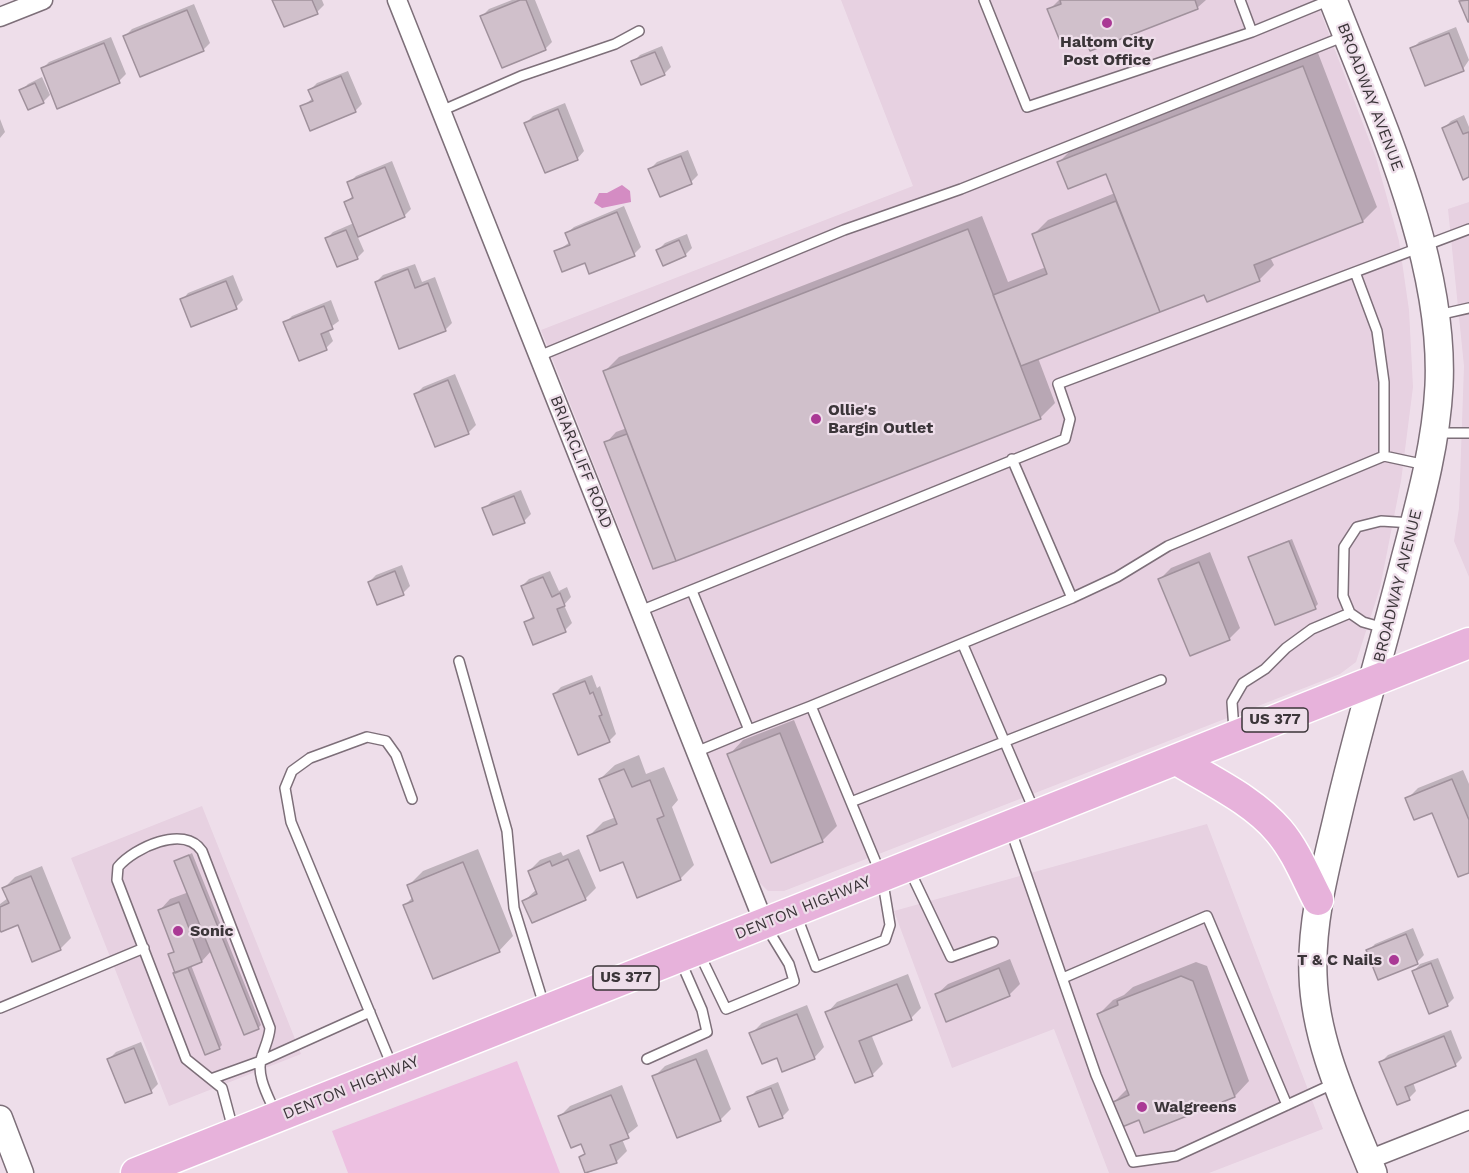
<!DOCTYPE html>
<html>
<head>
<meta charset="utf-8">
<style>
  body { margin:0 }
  canvas { display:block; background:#eedeea }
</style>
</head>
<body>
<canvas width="1469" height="1173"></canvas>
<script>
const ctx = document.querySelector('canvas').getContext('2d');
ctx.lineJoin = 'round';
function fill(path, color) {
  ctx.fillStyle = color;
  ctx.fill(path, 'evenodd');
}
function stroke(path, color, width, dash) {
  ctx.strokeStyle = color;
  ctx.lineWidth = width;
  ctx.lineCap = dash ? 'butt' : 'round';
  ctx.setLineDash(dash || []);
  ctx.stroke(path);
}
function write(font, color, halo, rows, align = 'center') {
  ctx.font = font + ' "Work Sans",sans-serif';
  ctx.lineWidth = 4.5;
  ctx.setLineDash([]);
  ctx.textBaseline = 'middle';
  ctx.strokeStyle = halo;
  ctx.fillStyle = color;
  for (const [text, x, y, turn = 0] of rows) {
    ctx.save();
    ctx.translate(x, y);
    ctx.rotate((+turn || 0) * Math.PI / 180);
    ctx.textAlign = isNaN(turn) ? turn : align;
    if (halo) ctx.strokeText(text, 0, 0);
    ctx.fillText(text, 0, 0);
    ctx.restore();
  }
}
const built = new Path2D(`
  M841,0H1316L1376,158L1399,241L1409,310L1413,387L1401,481L1380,588L1356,662L1340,674L784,891H768L759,882L541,330L913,186Z
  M1469,202V577L1454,541L1459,508L1464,366L1448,209Z
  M202,806L301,1054L169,1106L71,858Z
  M1207,824L1323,1129L1209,1173H1109L1054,1029L952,1068L894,911Z`);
const green = new Path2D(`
  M517,1061L560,1173H348L332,1131Z`);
const water = new Path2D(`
  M622,185L630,191L631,202L602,208L594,203L599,193H607Z`);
const shadow = new Path2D(`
  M274,0H322L324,5L317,12Z
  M512,0H535L552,42L545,49L482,16L489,9Z
  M1059,0H1206L1197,8L1085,35L1049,10Z
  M194,4L210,43L203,50L125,36L132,29Z
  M1456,27L1469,60L1463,69L1412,49L1419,42Z
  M111,37L126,74L119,81L42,69L49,62Z
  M662,46L671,67L664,74L633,62L640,55Z
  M1318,53L1377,207L1363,221L1270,257L1274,265L1259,280L1205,293L1038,358L1055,403L1040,418L654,567L606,443L616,432L627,428L605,371L619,357L982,216L1008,282L1046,267L1034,234L1048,220L1115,193L1107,172L1059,162L1073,148Z
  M348,71L362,104L355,111L302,107L313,98L310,90L317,83Z
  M42,77L50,95L43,102L21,91L28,84Z
  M565,103L584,151L578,158L546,171L526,123L533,116Z
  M1464,115L1469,127V175L1444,128L1451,121Z
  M0,119L5,132L0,138Z
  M688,150L698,175L691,182L650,169L657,162Z
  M392,161L411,209L404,216L357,235L364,251L357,258L326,239L333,232L354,223L346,202L354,195L349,183L356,176Z
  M624,206L641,247L634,254L590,273L586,261L556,252L570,242L567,233L574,227Z
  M687,234L692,248L685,255L658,250L665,243Z
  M415,264L422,282L435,277L452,323L445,330L376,282L383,275Z
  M233,275L243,300L236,307L182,300L188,293Z
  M331,300L339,321L328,329L333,341L326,348L300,359L285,323L292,316Z
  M455,374L476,425L469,432L436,445L416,394L423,387Z
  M521,490L531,514L524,521L484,509L491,502Z
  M1292,539L1318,604L1315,607L1250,557Z
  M1210,552L1240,628L1230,638L1191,654L1160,579L1171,568Z
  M402,565L410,586L403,593L369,582L376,575Z
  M550,571L559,591L567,587L571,597L564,605L572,623L565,630L526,623L534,615L522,586L529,579Z
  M592,675L597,688L600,686L616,734L609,741L554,694L561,687Z
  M794,720L837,826L823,840L772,861L729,755L743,740Z
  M639,755L646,774L664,767L678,800L672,807L694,865L680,879L623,860L588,837L603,822L616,817L600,779L615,765Z
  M1463,770L1469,784V871L1433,811L1407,799L1418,788Z
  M478,849L513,936L499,951L405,905L413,897L409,885L423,871Z
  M579,849L596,888L585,899L524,901L537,889L529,871L540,860L561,852L563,856Z
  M192,853L261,1025L258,1028L212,950L202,961L191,965L222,1045L219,1048L170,955L175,950L160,910L170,899L189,892L176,862Z
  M42,866L71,938L60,949L18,923L0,926V904L8,898L4,888L15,877Z
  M1413,928L1424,955L1417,962L1368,951L1375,944Z
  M1438,958L1454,998L1447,1005L1414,971L1420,964Z
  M1010,959L1020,984L1009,995L937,994L948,984Z
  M1196,962L1207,966L1249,1081L1235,1096L1145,1131L1140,1119L1114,1102L1128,1088L1099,1014L1113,1000L1124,995L1133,987Z
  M908,974L921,1008L911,1018L871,1034L883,1064L872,1075L827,1013L837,1002Z
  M807,1005L824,1047L814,1058L777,1056L751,1034L762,1023Z
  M1451,1030L1462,1058L1455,1065L1413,1082L1416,1091L1409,1098L1398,1103L1381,1062L1388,1055Z
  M141,1042L158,1084L151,1091L109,1059L116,1052Z
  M707,1049L731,1109L721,1119L678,1136L654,1077L665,1066Z
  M778,1082L789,1110L782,1117L749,1098L756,1091Z
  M622,1085L638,1126L622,1139L627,1151L616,1162L587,1173L581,1157L586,1152L581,1142L560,1116L570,1106Z`);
const building = new Path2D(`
  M272,0H312L318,14L284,27Z
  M520,0H526L546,50L502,68L480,16Z
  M1060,0H1195L1198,9L1090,51L1084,37L1062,46L1047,9L1061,4Z
  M1469,0V22H1468L1459,1Z
  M187,10L204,51L140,77L123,36Z
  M1449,33L1464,71L1425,86L1410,48Z
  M104,43L120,83L57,109L41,68Z
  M655,52L665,75L641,85L631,61Z
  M1303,66L1363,222L1254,265L1260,281L1207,302L1204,295L1160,312L1106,174L1068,189L1057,162Z
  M341,76L356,112L310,131L300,106L313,101L308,90Z
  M35,83L44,103L28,110L19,90Z
  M558,109L578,160L545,173L524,123Z
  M1457,121L1463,134L1469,132V177L1463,180L1442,128Z
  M681,156L692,184L660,197L648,169Z
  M385,167L405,217L358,237L344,202L353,198L347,182Z
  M1116,201L1160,312L1021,366L993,295L1047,274L1032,234Z
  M617,212L635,256L589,274L585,263L562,272L554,251L570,245L565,233Z
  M968,229L1041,419L676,561L603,371Z
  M346,230L358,259L337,267L325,238Z
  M679,240L686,256L663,266L656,250Z
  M408,269L415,288L428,283L446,331L399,349L375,282Z
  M226,281L237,309L191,327L180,299Z
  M324,306L333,329L321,334L327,350L299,361L283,322Z
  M448,380L469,434L435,447L414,394Z
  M627,434L676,561L653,569L604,442Z
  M514,496L525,523L493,535L482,508Z
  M1289,541L1316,609L1275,625L1248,557Z
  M1199,562L1230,640L1190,656L1158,579Z
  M395,571L404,595L377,605L368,582Z
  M543,577L552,597L560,593L565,606L557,609L566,632L533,645L524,622L534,618L521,586Z
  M585,681L590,694L593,692L602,715L599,716L610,742L578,755L553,694Z
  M780,733L823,842L771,863L727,754Z
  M624,769L632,787L650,780L664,816L657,819L681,880L637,898L623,862L600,871L587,836L617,824L599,779Z
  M1452,779L1469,820V873L1458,877L1432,813L1414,820L1405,798Z
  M189,855L259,1029L244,1035L174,861Z
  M568,859L586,900L532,923L522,901L537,894L528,871L550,861L552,866Z
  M463,862L500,952L433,979L403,905L413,901L407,885Z
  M31,876L61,950L32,962L18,925L1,932L0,930V907L9,903L2,888Z
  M179,902L202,962L175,973L168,954L174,952L158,910Z
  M1406,934L1418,964L1378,980L1366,950Z
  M1431,963L1448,1006L1429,1014L1412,971Z
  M188,968L220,1049L205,1055L173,973Z
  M999,968L1010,996L946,1022L935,994Z
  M1181,976L1193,981L1235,1097L1144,1133L1139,1120L1122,1127L1113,1102L1129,1095L1097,1014L1118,1005L1117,1001Z
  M897,984L912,1020L859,1041L873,1076L855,1083L825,1012Z
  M797,1014L815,1059L782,1072L777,1058L762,1064L749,1033Z
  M1444,1036L1456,1066L1405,1087L1410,1100L1397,1105L1379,1062Z
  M134,1048L152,1093L125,1103L107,1059Z
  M696,1059L721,1121L677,1138L652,1076Z
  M771,1088L783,1118L759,1127L747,1097Z
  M611,1095L629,1138L610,1145L617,1163L585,1173L579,1157L585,1154L581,1144L571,1148L558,1116Z`);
const service = new Path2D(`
  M984,0L1027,107L1252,32L1330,0
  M1240,0L1252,32
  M441,111L521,76L615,44L639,31
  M1355,272L1377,331L1384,382V456
  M1438,315L1469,308
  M539,356L844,230L961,189L1345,36
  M1435,433H1469
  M692,591L749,730L696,752
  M1072,598L1117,577L1168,546L1384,456L1426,465
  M640,611L1065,439L1070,419L1058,384L1469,229
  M1384,628L1363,622L1350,613L1343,596L1344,547L1357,527L1381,521L1412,523
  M963,645L1034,810
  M459,661L507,831L514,908L544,1005
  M811,706L1072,598L1012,459
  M749,730L811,706L882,877L890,925L885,940L816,967L796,914
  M1234,730L1232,702L1243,683L1265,669L1286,648L1312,629L1350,613
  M851,802L1161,680
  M1010,828L1096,1075L1133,1162L1176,1156L1335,1083
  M909,869L951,957L993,942
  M699,953L726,1009L794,981L789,964L767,928
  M1063,978L1207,916L1287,1105
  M0,1008L144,948
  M647,1059L707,1032L702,1010L681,962
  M392,1066L291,822L285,788L292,771L310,758L367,737L386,741L396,755L412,799
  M211,1079L261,1061L370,1012
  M233,1129L222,1088L186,1059L117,880L118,867C134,848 184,824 202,851L270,1028C269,1039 265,1046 262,1056C255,1074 268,1096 275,1112`);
const minor = new Path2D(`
  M397,0L764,923
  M0,17L43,0
  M1368,1160L1469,1120`);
const tertiary = new Path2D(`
  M0,1118L21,1173`);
const secondary = new Path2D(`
  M1333,0C1378,116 1445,259 1439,386C1436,445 1420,502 1405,559C1383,646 1357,732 1337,819C1325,870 1311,922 1313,975C1315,1044 1348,1110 1373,1173`);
const primary = new Path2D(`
  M1177,760C1211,781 1253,800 1279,831C1296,851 1306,877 1318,900
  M136,1173L1469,643`);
const markers = [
  [1107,23,6,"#aa3995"],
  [816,419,6,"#aa3995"],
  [178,931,6,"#aa3995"],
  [1394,960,6,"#aa3995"],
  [1142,1107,6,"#aa3995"]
];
const shields = [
  [1275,720,66],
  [626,978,66]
];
const shieldNames = [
  ["US 377",1275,720],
  ["US 377",626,978]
];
const poiNames = [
  ["Haltom City",1107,42,"center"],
  ["Post Office",1107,60,"center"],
  ["Ollie's",828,410],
  ["Bargin Outlet",828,428],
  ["Sonic",190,931],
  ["T & C Nails",1382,960,"right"],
  ["Walgreens",1154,1107]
];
const streetNames = [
  ["BROADWAY AVENUE",1370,97,69],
  ["BRIARCLIFF ROAD",581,462,68],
  ["BROADWAY AVENUE",1398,586,-76],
  ["DENTON HIGHWAY",803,908,-22],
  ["DENTON HIGHWAY",351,1088,-22]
];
fill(built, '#e7d1e1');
fill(green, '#edc0e1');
fill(water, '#d48cc3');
fill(shadow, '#0003');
fill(building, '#d0c0cb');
stroke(building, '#a0919c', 1.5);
stroke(service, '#7d6f79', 12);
stroke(minor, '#7d6f79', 21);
stroke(tertiary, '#7d6f79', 27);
stroke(secondary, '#7d6f79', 30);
stroke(primary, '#fff', 33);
stroke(service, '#fff', 9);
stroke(minor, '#fff', 18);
stroke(tertiary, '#fff', 24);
stroke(secondary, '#fff', 27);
stroke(primary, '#e7b2db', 30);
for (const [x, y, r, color] of markers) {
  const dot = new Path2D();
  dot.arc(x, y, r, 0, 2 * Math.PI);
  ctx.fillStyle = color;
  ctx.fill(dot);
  stroke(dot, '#eedeea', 2);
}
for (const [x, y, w] of shields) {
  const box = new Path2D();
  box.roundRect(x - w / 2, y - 12, w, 24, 4.5);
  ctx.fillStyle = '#eedeea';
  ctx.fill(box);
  stroke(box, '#3b3539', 1.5);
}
write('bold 15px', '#3b3539', null, shieldNames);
write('bold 16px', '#3b3539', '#eedeea', poiNames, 'left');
write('16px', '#3b3539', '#eedeea', streetNames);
</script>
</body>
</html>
